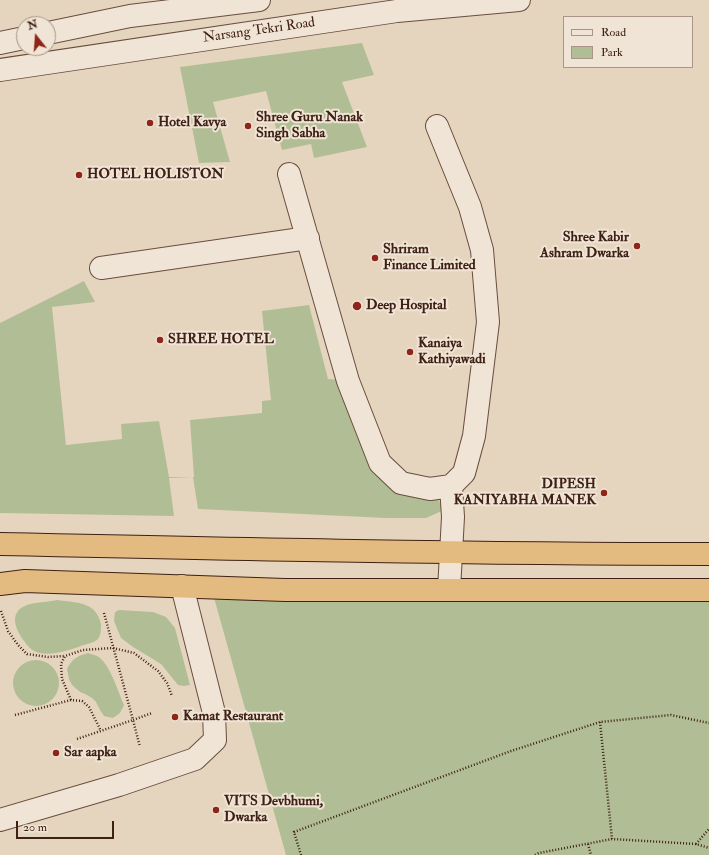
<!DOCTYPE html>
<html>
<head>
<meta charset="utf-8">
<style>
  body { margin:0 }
  #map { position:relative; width:709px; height:855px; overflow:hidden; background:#e6d5be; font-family:"IM FELL Double Pica",serif }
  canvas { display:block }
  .legend { position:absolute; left:563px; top:16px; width:130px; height:52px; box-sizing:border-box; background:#efe4d5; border:1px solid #a99688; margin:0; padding:5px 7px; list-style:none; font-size:12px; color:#3f2014 }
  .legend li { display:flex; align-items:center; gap:8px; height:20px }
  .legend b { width:20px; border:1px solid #a99688 }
  .north { position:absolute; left:16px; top:16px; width:40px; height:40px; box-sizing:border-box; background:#efe4d5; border:1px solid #a99688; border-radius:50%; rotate:343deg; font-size:11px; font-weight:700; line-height:16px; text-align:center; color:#3f2014 }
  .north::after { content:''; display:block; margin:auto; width:14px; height:18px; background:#8f2418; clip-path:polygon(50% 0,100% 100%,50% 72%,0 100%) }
  .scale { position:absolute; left:16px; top:821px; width:98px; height:18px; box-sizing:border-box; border:2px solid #3f2014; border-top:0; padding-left:5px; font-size:12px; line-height:14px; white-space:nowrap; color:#3f2014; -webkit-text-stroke:3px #efe4d5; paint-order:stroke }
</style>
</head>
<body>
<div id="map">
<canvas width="709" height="855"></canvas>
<ul class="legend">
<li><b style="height:5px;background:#efe4d5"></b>Road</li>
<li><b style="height:11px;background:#b1be95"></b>Park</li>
</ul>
<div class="north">N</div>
<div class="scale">20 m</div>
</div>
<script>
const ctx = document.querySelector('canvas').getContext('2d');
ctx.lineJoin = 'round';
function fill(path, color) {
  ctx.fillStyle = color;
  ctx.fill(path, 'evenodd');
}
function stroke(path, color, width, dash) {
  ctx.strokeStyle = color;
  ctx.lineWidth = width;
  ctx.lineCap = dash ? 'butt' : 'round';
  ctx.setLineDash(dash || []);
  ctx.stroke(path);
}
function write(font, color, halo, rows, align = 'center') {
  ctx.font = font + ' "IM FELL Double Pica",serif';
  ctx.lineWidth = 4;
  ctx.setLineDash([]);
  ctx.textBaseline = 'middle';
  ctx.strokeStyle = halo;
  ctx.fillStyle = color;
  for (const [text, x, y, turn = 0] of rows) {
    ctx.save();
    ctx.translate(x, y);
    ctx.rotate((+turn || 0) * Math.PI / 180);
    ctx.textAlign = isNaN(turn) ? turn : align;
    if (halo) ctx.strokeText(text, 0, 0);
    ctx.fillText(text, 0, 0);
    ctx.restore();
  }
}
const green = new Path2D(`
  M362,43L374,75L342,82L367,147L314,158L311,144L282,150L266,91L213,102L230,162L199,163L180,67Z
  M84,281L95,302L52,307L66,445L122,439L121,424L159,421L169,477H194L190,420L262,413V401L271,400L262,311L309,305L328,379L343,380L380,463L437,497L444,510L426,518H386L198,509L193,477L169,478L174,516L0,513V323Z
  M211,587L709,590V855H286Z
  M57,600C76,603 96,601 101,624C101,629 101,635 98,639C94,643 86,644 81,646C67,651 41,660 29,647C18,635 5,613 27,605C35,602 48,602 57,600Z
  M119,610L153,612L166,617L175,628L190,685L184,686L178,685L161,664L133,647L121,638L114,621L115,612Z
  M88,653C91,654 94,655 97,656C110,663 118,692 124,705L120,713L113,718L104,716L100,710L96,702L92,698L85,694L80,692L72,685L69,679L67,669C72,659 77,656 88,653Z
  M13 683a23 23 0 1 1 46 0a23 23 0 1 1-46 0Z`);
const path = new Path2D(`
  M1,611L8,631L18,645L27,654L48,657L65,656
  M104,613L133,720L152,713
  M71,700L62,679L61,664L65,656L83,650L113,648L134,653L158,671L167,683L172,696
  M15,715L71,700L82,701L89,707L101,731
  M600,722L612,839
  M77,739L133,720L140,747
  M588,844L591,855
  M696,844L709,829
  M301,855L294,832L511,751L600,722L671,715L709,723
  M535,855L539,853L612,839L696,844L709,848`);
const minor = new Path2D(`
  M48,33L130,16L259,0
  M0,43L24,38
  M0,70L397,11L519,0
  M437,126L470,207L482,250L488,322L474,436L464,473L451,486L453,517L449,590
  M289,174L348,381L380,463L401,483L430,489L451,486
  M101,268L308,238
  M0,820L119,785L195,759L215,740L214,713L182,586`);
const highway = new Path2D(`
  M0,544C236,549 473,554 709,554
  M0,584L25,581L285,590H709`);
const markers = [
  [150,123,4,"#8f2418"],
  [248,126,4,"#8f2418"],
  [79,175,4,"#8f2418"],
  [637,246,4,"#8f2418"],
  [375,258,4,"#8f2418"],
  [357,306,5,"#8f2418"],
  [160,340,4,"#8f2418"],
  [410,352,4,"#8f2418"],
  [604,493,4,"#8f2418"],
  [175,717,4,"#8f2418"],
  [56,753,4,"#8f2418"],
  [216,810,4,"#8f2418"]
];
const streetNames = [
  ["Narsang Tekri Road",259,31,-8]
];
const poiNames = [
  ["Shree Guru Nanak",256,118],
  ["Singh Sabha",256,134],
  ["Hotel Kavya",158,123],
  ["HOTEL HOLISTON",87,175],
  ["Shree Kabir",629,238,"right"],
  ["Ashram Dwarka",629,254,"right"],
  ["Shriram",383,250],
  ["Finance Limited",383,266],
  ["Deep Hospital",366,306],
  ["SHREE HOTEL",168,340],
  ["Kanaiya",418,344],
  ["Kathiyawadi",418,360],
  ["DIPESH",596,485,"right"],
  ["KANIYABHA MANEK",596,501,"right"],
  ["Kamat Restaurant",183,717],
  ["Sar aapka",64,753],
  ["VITS Devbhumi,",224,802],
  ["Dwarka",224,818]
];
fill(green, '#b1be95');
stroke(minor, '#694d3e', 24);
stroke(highway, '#3f2014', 24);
stroke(path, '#3f2014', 2.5, [1, 2]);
stroke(minor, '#efe4d5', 22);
stroke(highway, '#e3ba7f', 22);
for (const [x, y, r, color] of markers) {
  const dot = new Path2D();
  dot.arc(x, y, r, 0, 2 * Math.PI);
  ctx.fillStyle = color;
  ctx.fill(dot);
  stroke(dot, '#efe4d5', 1.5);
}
write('14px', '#3f2014', '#efe4d5', streetNames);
write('bold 14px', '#3f2014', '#efe4d5', poiNames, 'left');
</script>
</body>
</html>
